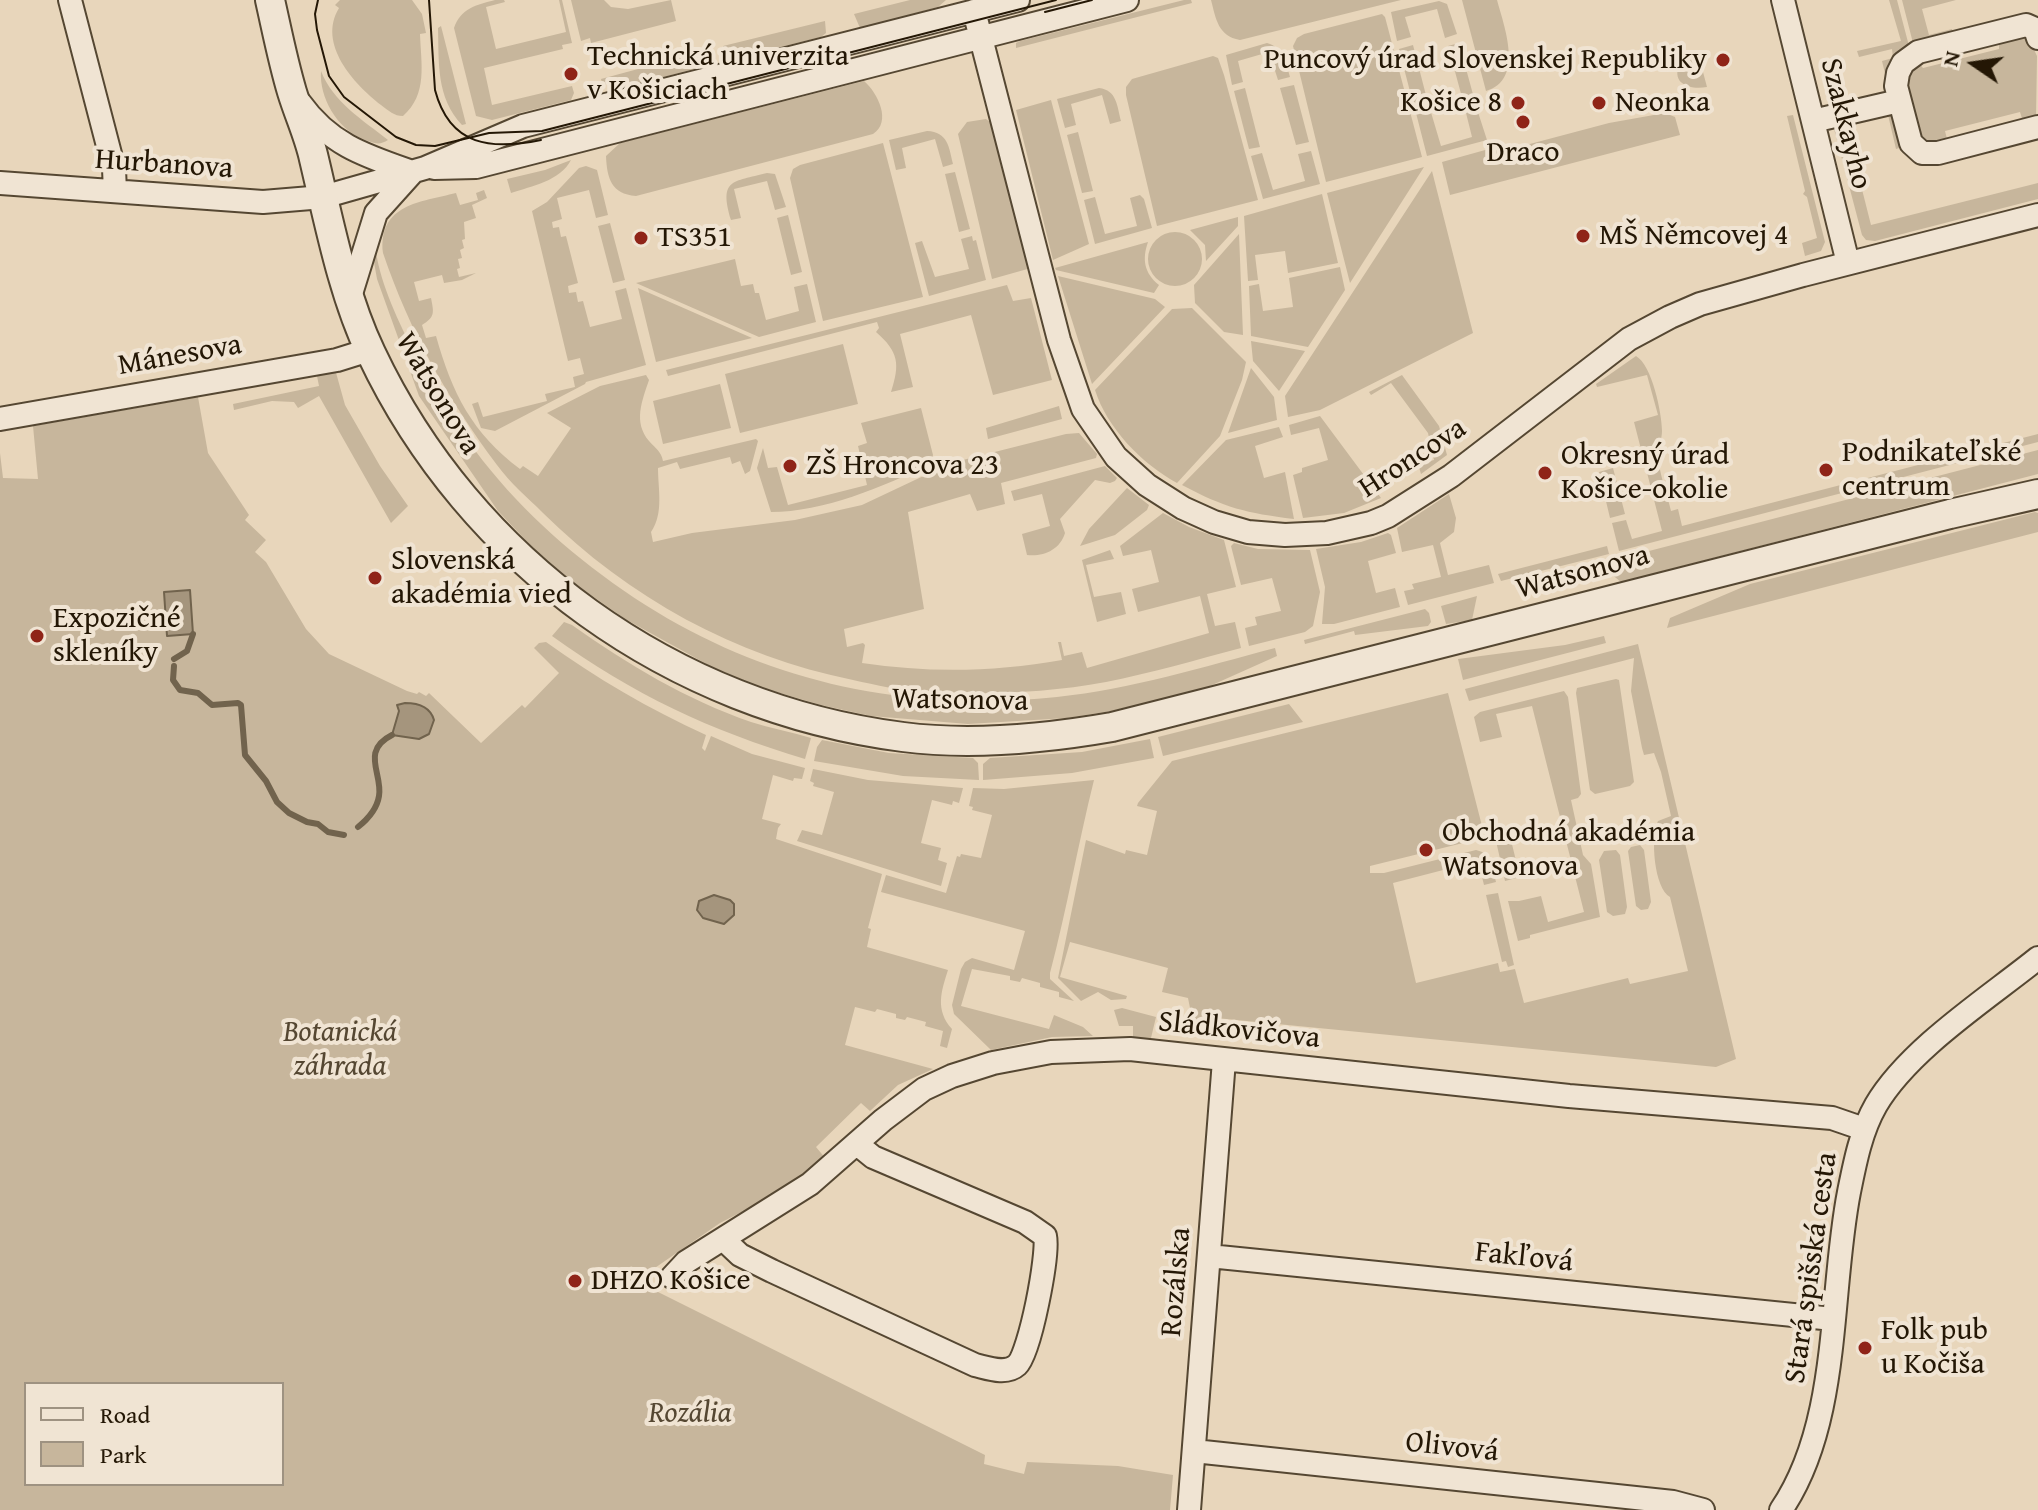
<!DOCTYPE html>
<html>
<head>
<meta charset="utf-8">
<style>
  body { margin:0 }
  #map { position:relative; width:2038px; height:1510px; overflow:hidden; background:#e8d6bb; font-family:"Gentium Book Plus",serif }
  canvas { display:block }
  .legend { position:absolute; left:24px; top:1382px; width:260px; height:104px; box-sizing:border-box; background:#f0e4d3; border:2px solid #9e9281; margin:0; padding:10px 14px; list-style:none; font-size:24px; color:#241705 }
  .legend li { display:flex; align-items:center; gap:16px; height:40px }
  .legend b { width:40px; border:2px solid #9e9281 }
  .north { position:absolute; left:1934px; top:24px; width:80px; height:80px; -webkit-text-stroke:6px #f0e4d3; paint-order:stroke; rotate:283deg; font-size:22px; font-weight:700; line-height:32px; text-align:center; color:#241705 }
  .north::after { content:''; display:block; margin:auto; width:28px; height:36px; background:#241705; clip-path:polygon(50% 0,100% 100%,50% 72%,0 100%) }
</style>
</head>
<body>
<div id="map">
<canvas width="2038" height="1510"></canvas>
<ul class="legend">
<li><b style="height:10px;background:#f0e4d3"></b>Road</li>
<li><b style="height:22px;background:#c7b69c"></b>Park</li>
</ul>
<div class="north">N</div>
</div>
<script>
const ctx = document.querySelector('canvas').getContext('2d');
ctx.lineJoin = 'round';
function fill(path, color) {
  ctx.fillStyle = color;
  ctx.fill(path, 'evenodd');
}
function stroke(path, color, width, dash) {
  ctx.strokeStyle = color;
  ctx.lineWidth = width;
  ctx.lineCap = dash ? 'butt' : 'round';
  ctx.setLineDash(dash || []);
  ctx.stroke(path);
}
function write(font, color, halo, rows, align = 'center') {
  ctx.font = font + ' "Gentium Book Plus",serif';
  ctx.lineWidth = 8;
  ctx.setLineDash([]);
  ctx.textBaseline = 'middle';
  ctx.strokeStyle = halo;
  ctx.fillStyle = color;
  for (const [text, x, y, turn = 0] of rows) {
    ctx.save();
    ctx.translate(x, y);
    ctx.rotate((+turn || 0) * Math.PI / 180);
    ctx.textAlign = isNaN(turn) ? turn : align;
    if (halo) ctx.strokeText(text, 0, 0);
    ctx.fillText(text, 0, 0);
    ctx.restore();
  }
}
const green = new Path2D(`
  M340,0H412L422,14L426,33L420,34C421,64 428,94 403,116C394,116 389,111 381,105C354,84 317,44 339,8L335,5Z
  M495,0H504L505,2L486,7L496,49L566,32L559,0H562L572,43L562,45L563,49L484,68L492,105L572,86L574,93L571,100L492,120L476,116L454,28C461,8 476,5 495,0Z
  M571,0H604L611,7L628,9L671,0L676,21L591,43L590,38L581,41Z
  M910,0H946L938,7L865,27L860,28L854,14Z
  M1184,0H1191L1192,3L1016,48V43L1020,41Z
  M1211,0H1401L1240,40C1218,36 1216,19 1211,0Z
  M1462,0H1497C1504,26 1525,80 1486,91Z
  M1889,0H1897L1909,46L1888,86L1882,61L1893,58L1892,49L1859,57L1857,51L1901,41Z
  M1902,0H1956L1922,9L1929,35L1952,29L1954,38L1914,47Z
  M1439,1L1447,4L1457,34L1445,38L1437,9L1405,17L1411,37L1397,41L1391,12Z
  M1382,14L1385,17L1422,157L1326,182L1293,46L1297,38L1304,34Z
  M825,21L826,33L821,37L732,59L725,54L723,46Z
  M441,26L466,124L462,125C436,97 439,63 438,28Z
  M2015,34L2028,37L2037,56L2036,120L2025,128L2020,112L1945,131L1949,147H1920L1902,87L1915,58L1923,68L1999,49V37Z
  M1267,43C1284,48 1286,62 1290,77L1278,80L1269,52L1238,61L1243,82L1232,85L1226,55Z
  M1459,43L1474,98L1463,101L1448,46Z
  M1413,45L1428,103L1414,107L1399,49Z
  M701,52L703,61L698,68L618,89L602,83L601,79Z
  M1213,56L1218,58L1224,75L1258,200L1157,226L1126,95V87L1132,79Z
  M1699,57L1707,87C1690,90 1670,84 1680,63Z
  M321,71C333,102 363,120 388,140C379,146 373,143 363,139C337,129 319,97 321,71Z
  M864,81C878,93 892,122 873,134L636,196C611,194 607,178 606,156L620,143Z
  M1294,85L1309,142L1296,145L1280,88Z
  M1099,88C1117,90 1117,106 1121,121L1110,124L1102,95L1071,104L1076,125L1065,128L1057,99Z
  M1245,88L1260,147L1249,149L1234,91Z
  M1051,100L1089,244L1053,260L1016,110Z
  M1476,106L1487,140L1427,156L1416,113L1430,109L1441,146L1472,137L1465,109Z
  M1895,112L1906,146L1896,149L1888,115L1846,126L1871,225L2038,183V199L1875,241L1866,240L1862,235L1833,125Z
  M1665,113L1675,117L1680,135L1450,195L1442,162L1496,147L1511,149L1609,123Z
  M1793,115L1825,242L1821,251L1805,256L1802,243L1817,238L1807,197L1803,194L1805,191L1787,116Z
  M986,119L994,125L1031,268L992,279L958,134L967,122Z
  M927,131C948,132 949,147 953,164L943,167L935,139L902,148L906,168L896,170L889,140Z
  M1078,132L1093,191L1082,193L1067,135Z
  M883,143L923,297L823,321L790,178L793,169L800,165Z
  M1311,151L1320,184L1263,199L1251,156L1262,153L1273,190L1305,181L1298,154Z
  M571,160C560,181 532,186 511,193L507,179L545,170Z
  M586,166L597,170L608,215L596,218L589,190L557,198L562,219L552,222L553,228L559,227L561,237L566,236L578,283L568,286L569,293L576,292L578,302L583,301L590,327L622,319L615,291L626,288L646,365L586,382L585,384L495,431L481,428L472,404L478,402L483,417L547,401L545,394L575,387L573,377L584,374L580,358L568,361L532,211L547,202L579,168Z
  M1424,167L1350,283L1327,193Z
  M1432,171L1473,333L1320,410L1288,417L1285,396Z
  M955,172L970,229L959,232L945,174Z
  M767,173L775,174L786,207L775,210L767,181L734,189L741,218L731,220C719,179 732,182 767,173Z
  M484,190L487,198L472,205L476,218L464,222L465,239L462,240L464,248L460,250L462,258L458,259L460,268L457,269L459,277L476,273L462,280L444,283L442,275L414,282L419,301L431,298C434,313 435,317 422,325L426,338L436,336C452,393 472,433 520,469L523,466L538,476L571,428L547,413L600,386L646,375L649,380C642,401 633,422 649,441C656,449 661,451 663,461L756,439L758,441L750,471L745,474L740,461L732,464L730,457L680,469L677,462L658,468C658,490 664,513 651,532L653,542L692,533L795,520L862,505L951,463L1066,434L1079,433L1097,454L1096,458L1001,483L1005,504L977,511L970,494L908,512L924,609L844,629L847,647L863,643L865,645L862,663C929,673 995,672 1062,660L1058,642H1061L1064,656L1082,652L1087,668L1209,633L1200,596L1138,612L1132,589L1159,582L1151,550L1123,556L1120,546L1163,513L1189,527L1224,540L1236,587L1207,594L1215,626L1235,622L1241,648C1196,660 1151,673 1106,682C1047,693 984,695 924,692C901,691 876,685 853,680C735,656 629,598 543,513C528,498 510,483 497,465C447,398 410,332 383,253C378,204 421,202 456,193L460,205L478,200L476,193Z
  M1322,194L1338,263L1288,273L1285,251L1255,255L1258,280L1248,281L1244,216Z
  M1140,195L1144,199L1152,228L1095,244L1084,200L1095,197L1105,234L1137,226L1130,198Z
  M788,215L802,272L791,275L777,218Z
  M1238,217V226L1206,261L1205,245L1190,230Z
  M610,223L625,280L613,283L598,226Z
  M1148 259a27 27 0 1 1 54 0a27 27 0 1 1-54 0Z
  M1239,234L1243,335L1224,332L1195,303L1194,285Z
  M972,236L973,241L976,240L986,280L929,296L915,243L922,241L935,277L969,269L961,239Z
  M375,238C375,292 430,383 460,429C498,486 547,534 602,575C737,676 890,714 1057,697C1131,689 1203,667 1275,648L1277,656L1201,690L1111,711L1067,718L968,724L871,716L821,705L759,687L712,667L625,619L578,586L533,548L498,511L419,396L377,279L372,251Z
  M1148,242C1142,259 1144,273 1159,285L1154,293L1056,270L1055,268Z
  M735,259L741,286L753,284L755,293H759L766,320L799,311L794,287L807,284L816,322L759,337L636,283Z
  M1340,267L1345,290L1308,347L1251,336L1249,286L1259,284L1263,311L1293,307L1289,278Z
  M1058,276L1155,299L1165,307L1092,384Z
  M1007,285L1013,301L1031,298L1052,380L993,395L971,315L900,334L913,387L891,392C900,364 899,352 876,332L879,328L877,322L668,376L666,370Z
  M638,288L752,338L656,362Z
  M1192,308L1246,362L1242,380L1220,436L1177,483C1142,464 1107,428 1095,390L1172,309Z
  M1251,341L1305,351L1279,391L1253,361Z
  M843,344L858,404L740,433L725,374Z
  M1636,356C1652,365 1662,413 1662,431C1662,439 1658,447 1658,456C1659,473 1667,493 1671,511L1678,509L1682,526L2038,434V442L1619,551L1612,523L1626,520L1632,539L1662,531L1634,422L1658,415L1647,375L1597,387L1596,384Z
  M1251,368L1274,397L1277,420L1228,433Z
  M335,369L345,405L380,466L408,506L391,523L319,396L298,408L294,402L272,401L234,410L233,404L319,386L316,371Z
  M1402,375L1439,426L1447,455L1421,474L1418,464L1434,460L1428,433L1391,383L1371,395L1369,392Z
  M720,384L731,428L663,444L653,401Z
  M198,397L208,453L249,515L245,520L266,540L255,552L266,562L306,629L329,654L407,691L417,694L419,692L426,696L429,693L481,743L522,705L525,708L559,673L534,648L539,643L546,642C596,678 649,709 706,735L702,748L705,751L711,736L752,754L805,768L802,779L794,778L793,781L773,775L762,819L781,824L778,828L776,839L882,874L868,928L871,929L867,947L948,970C941,992 935,1010 952,1029L947,1048L940,1046L943,1031L925,1026L926,1022L907,1017L905,1020L896,1018V1014L877,1009L875,1012L855,1007L845,1045L933,1069L898,1085L870,1111L861,1103L816,1147L826,1159L798,1183L720,1223L649,1272L648,1287L985,1455L984,1464L1024,1474L1027,1462L1118,1466L1173,1475L1170,1510H0V453L3,478L38,479L33,426ZM26,1384H282V1484H26Z
  M1059,406L1062,419L988,439L986,428Z
  M921,408L933,455L930,464C883,487 823,512 771,512L757,468L763,448L768,468L777,467L788,505L867,485L858,446L867,443L861,423Z
  M1320,416L1381,498L1344,513L1303,518L1293,475L1302,472V468L1328,460L1319,428L1291,435L1289,425Z
  M1279,427L1283,437L1255,446L1264,478L1285,472L1294,519C1246,513 1225,508 1182,485L1226,440Z
  M2038,450V474L1621,582L1599,564Z
  M1105,466L1117,478L1115,481L1110,483L1095,480L1060,519L1065,533C1060,550 1043,557 1027,555L1022,534L1050,526L1042,494L1014,501L1011,491Z
  M1613,468L1625,514L1610,518L1599,472Z
  M1127,488L1149,505L1147,510L1115,535L1080,546L1089,529Z
  M1449,494L1456,518L1454,532L1440,543L1448,575L1489,565L1494,583L1408,605L1404,591L1414,589L1412,584L1441,577L1433,545L1402,552L1397,528Z
  M2035,512L2038,513V532L1667,628L1670,618L1750,584Z
  M1388,533L1391,535L1396,553L1368,561L1376,593L1395,588L1400,607L1334,624H1322L1325,587L1316,549L1361,542Z
  M1234,543L1258,549L1310,550L1320,592L1313,626L1305,632L1249,646L1245,628L1257,625L1255,617L1281,611L1272,578L1241,585L1231,546Z
  M1607,546L1609,554L1501,581L1498,574Z
  M1110,550L1114,559L1086,565L1094,597L1121,592L1126,614L1097,622L1082,560Z
  M1477,596L1472,620L1446,624L1441,606Z
  M1425,609L1429,613L1431,622L1428,626L1355,635L1354,631L1305,644L1304,640Z
  M564,622L572,625C627,664 687,700 751,722C770,728 791,732 811,738L805,759C709,730 634,695 552,636Z
  M1604,636L1606,643L1463,680L1458,659L1565,645Z
  M1638,644L1736,1059L1716,1067L1206,1017L1204,1034L1195,1033L1188,998L1162,992L1168,968L1070,942L1060,977L1127,996L1126,999L1111,1000L1098,992L1081,1001L1058,978L1086,840L1125,854L1126,850L1147,855L1157,811L1137,806L1138,803L1172,761L1448,693L1482,826L1481,835L1475,840L1370,866V873H1384L1476,850C1495,855 1492,865 1496,882L1484,885L1478,861L1393,883L1416,983L1498,963L1500,972L1515,969L1524,1003L1628,978L1630,984L1688,971L1670,897C1654,889 1650,836 1658,821L1671,816L1661,772L1654,753L1644,755L1642,748L1631,691L1634,658L1469,701L1465,689Z
  M1616,679L1619,680L1634,782L1630,786L1595,794L1590,790L1576,693L1577,688Z
  M1564,691L1568,697L1581,794L1578,798L1571,800L1583,855L1591,864L1600,917L1530,935V938L1518,941L1508,901H1519L1541,896L1548,922L1584,912L1532,706L1496,714L1502,737L1480,742L1474,717L1480,712Z
  M1289,704L1303,722L1163,756L1158,737Z
  M1150,739L1154,758L1072,773L983,780V764L990,758L1082,752Z
  M822,740L889,753L973,758L978,763L979,780L903,776L814,761L817,747Z
  M813,769L868,780L963,788L959,803L953,801L952,805L932,800L921,843L941,848L938,860L947,863L941,886L797,841L802,830L822,835L834,792L813,786L814,783L810,781Z
  M1094,780C1078,844 1067,909 1050,973V979L1074,1001L1059,997V992L1040,987V983L1022,978L1020,982L1010,980V976L972,969L961,1006L1049,1029L1054,1015L1083,1027L1093,1036L1052,1037L991,1050L954,1014L952,1005L961,969L965,962L972,958L1014,970L1025,931L881,892L886,875L946,893L957,856L960,857L961,854L981,858L992,815L972,810L973,807L969,806L973,788L1004,789Z
  M1509,832L1520,877L1505,881L1496,841L1497,835Z
  M1640,845L1644,850L1651,902L1648,909L1641,910L1636,906L1628,851L1631,847Z
  M1616,850L1620,855L1627,907L1625,914L1613,916L1607,912L1599,860L1604,851Z
  M1498,893L1514,965L1508,967L1506,961L1502,962L1486,895Z
  M1122,1008L1156,1017L1151,1038L1166,1041L1163,1044L1133,1040V1026H1119L1114,1010Z`);
const water = new Path2D(`
  M190,590L193,634L167,636L164,592Z
  M405,703C418,703 430,706 434,720L429,734L419,739L392,735L399,711L397,705Z
  M714,895L730,900L734,904V915L724,924L703,918L697,910L699,901Z`);
const stream = new Path2D(`
  M174,659L187,651L193,634
  M174,666L173,680L180,690L198,693L212,705L238,703L241,705L245,755L266,781L277,802L289,813L307,822L318,824L328,832L344,835
  M358,827C368,819 377,809 379,796C383,774 360,751 392,735`);
const minor = new Path2D(`
  M70,0L114,169L115,191
  M1783,0L1848,263
  M974,11L1059,340L1083,409L1116,457L1147,485L1183,508L1214,522L1248,532L1285,535L1327,533L1371,523L1388,516L1451,476L1629,339L1670,317L1700,304L1803,275L2038,215
  M2038,38L2035,29L2026,25L1918,52L1903,63L1898,73L1896,86L1911,143L1922,153H1938L2038,127
  M300,103C330,145 366,156 412,172
  M1813,121L1899,101
  M434,168L476,167L1127,0
  M0,183L263,202L323,197L425,168L523,126L1018,0
  M350,297L376,213L412,173
  M0,419L337,360L369,350
  M723,1239L740,1255L772,1271L975,1365C988,1368 1006,1375 1017,1365C1030,1353 1049,1254 1045,1236L1025,1222L873,1157L857,1144
  M1209,1256L1833,1319
  M672,1277L686,1262L810,1184L883,1120L924,1089L952,1076L993,1063L1051,1052L1130,1049L1569,1096L1832,1118L1864,1129
  M1194,1451L1673,1502L1703,1510
  M1189,1510L1224,1060
  M1781,1510C1841,1422 1829,1294 1849,1192C1855,1162 1861,1131 1876,1105C1909,1049 1987,999 2038,958`);
const tertiary = new Path2D(`
  M270,0C277,31 283,62 292,92C299,115 309,136 314,159C329,222 343,295 371,353C470,563 674,708 903,737C972,746 1043,739 1112,727L1950,514L2038,494`);
const tram = new Path2D(`
  M318,0L315,14L317,30L329,76L344,97L396,137L416,145L435,146L489,133L542,131L1056,0
  M429,0L435,90C450,147 492,150 541,140
  M1045,12L1092,0`);
const markers = [
  [1723,60,8,"#8f2418"],
  [571,74,8,"#8f2418"],
  [1518,103,8,"#8f2418"],
  [1599,103,8,"#8f2418"],
  [1523,122,8,"#8f2418"],
  [1583,236,8,"#8f2418"],
  [641,238,8,"#8f2418"],
  [790,466,8,"#8f2418"],
  [1826,470,8,"#8f2418"],
  [1545,473,8,"#8f2418"],
  [375,578,8,"#8f2418"],
  [37,636,8,"#8f2418"],
  [1426,850,8,"#8f2418"],
  [575,1281,8,"#8f2418"],
  [1865,1348,8,"#8f2418"]
];
const poiNames = [
  ["Technická univerzita",587,57],
  ["v Košiciach",587,91],
  ["Puncový úrad Slovenskej Republiky",1707,60,"right"],
  ["Košice 8",1502,103,"right"],
  ["Neonka",1615,103],
  ["Draco",1523,153,"center"],
  ["MŠ Němcovej 4",1599,236],
  ["TS351",657,238],
  ["Podnikateľské",1842,453],
  ["centrum",1842,487],
  ["Okresný úrad",1561,456],
  ["Košice-okolie",1561,490],
  ["ZŠ Hroncova 23",806,466],
  ["Slovenská",391,561],
  ["akadémia vied",391,595],
  ["Expozičné",53,619],
  ["skleníky",53,653],
  ["Obchodná akadémia",1442,833],
  ["Watsonova",1442,867],
  ["DHZO Košice",591,1281],
  ["Folk pub",1881,1331],
  ["u Kočiša",1881,1365]
];
const streetNames = [
  ["Szakkayho",1845,124,76],
  ["Hurbanova",164,165,4],
  ["Mánesova",180,356,-10],
  ["Watsonova",437,394,59],
  ["Hroncova",1413,459,-33],
  ["Watsonova",1583,573,-15],
  ["Watsonova",960,701,1],
  ["Sládkovičova",1239,1031,6],
  ["Fakľová",1524,1258,6],
  ["Stará spišská cesta",1812,1268,-82],
  ["Rozálska",1177,1282,-85],
  ["Olivová",1452,1448,6]
];
const parkNames = [
  ["Botanická",340,1033],
  ["záhrada",340,1067],
  ["Rozália",690,1414]
];
fill(green, '#c7b69c');
fill(water, '#a5957d');
stroke(water, '#71634d', 2);
stroke(stream, '#71634d', 6);
stroke(minor, '#554732', 26);
stroke(tertiary, '#554732', 32);
stroke(minor, '#f0e4d3', 22);
stroke(tertiary, '#f0e4d3', 28);
stroke(tram, '#241705', 2);
for (const [x, y, r, color] of markers) {
  const dot = new Path2D();
  dot.arc(x, y, r, 0, 2 * Math.PI);
  ctx.fillStyle = color;
  ctx.fill(dot);
  stroke(dot, '#f0e4d3', 3);
}
write('30px', '#241705', '#f0e4d3', poiNames, 'left');
write('30px', '#241705', '#f0e4d3', streetNames);
write('italic 30px', '#554732', '#f0e4d3', parkNames);
</script>
</body>
</html>
